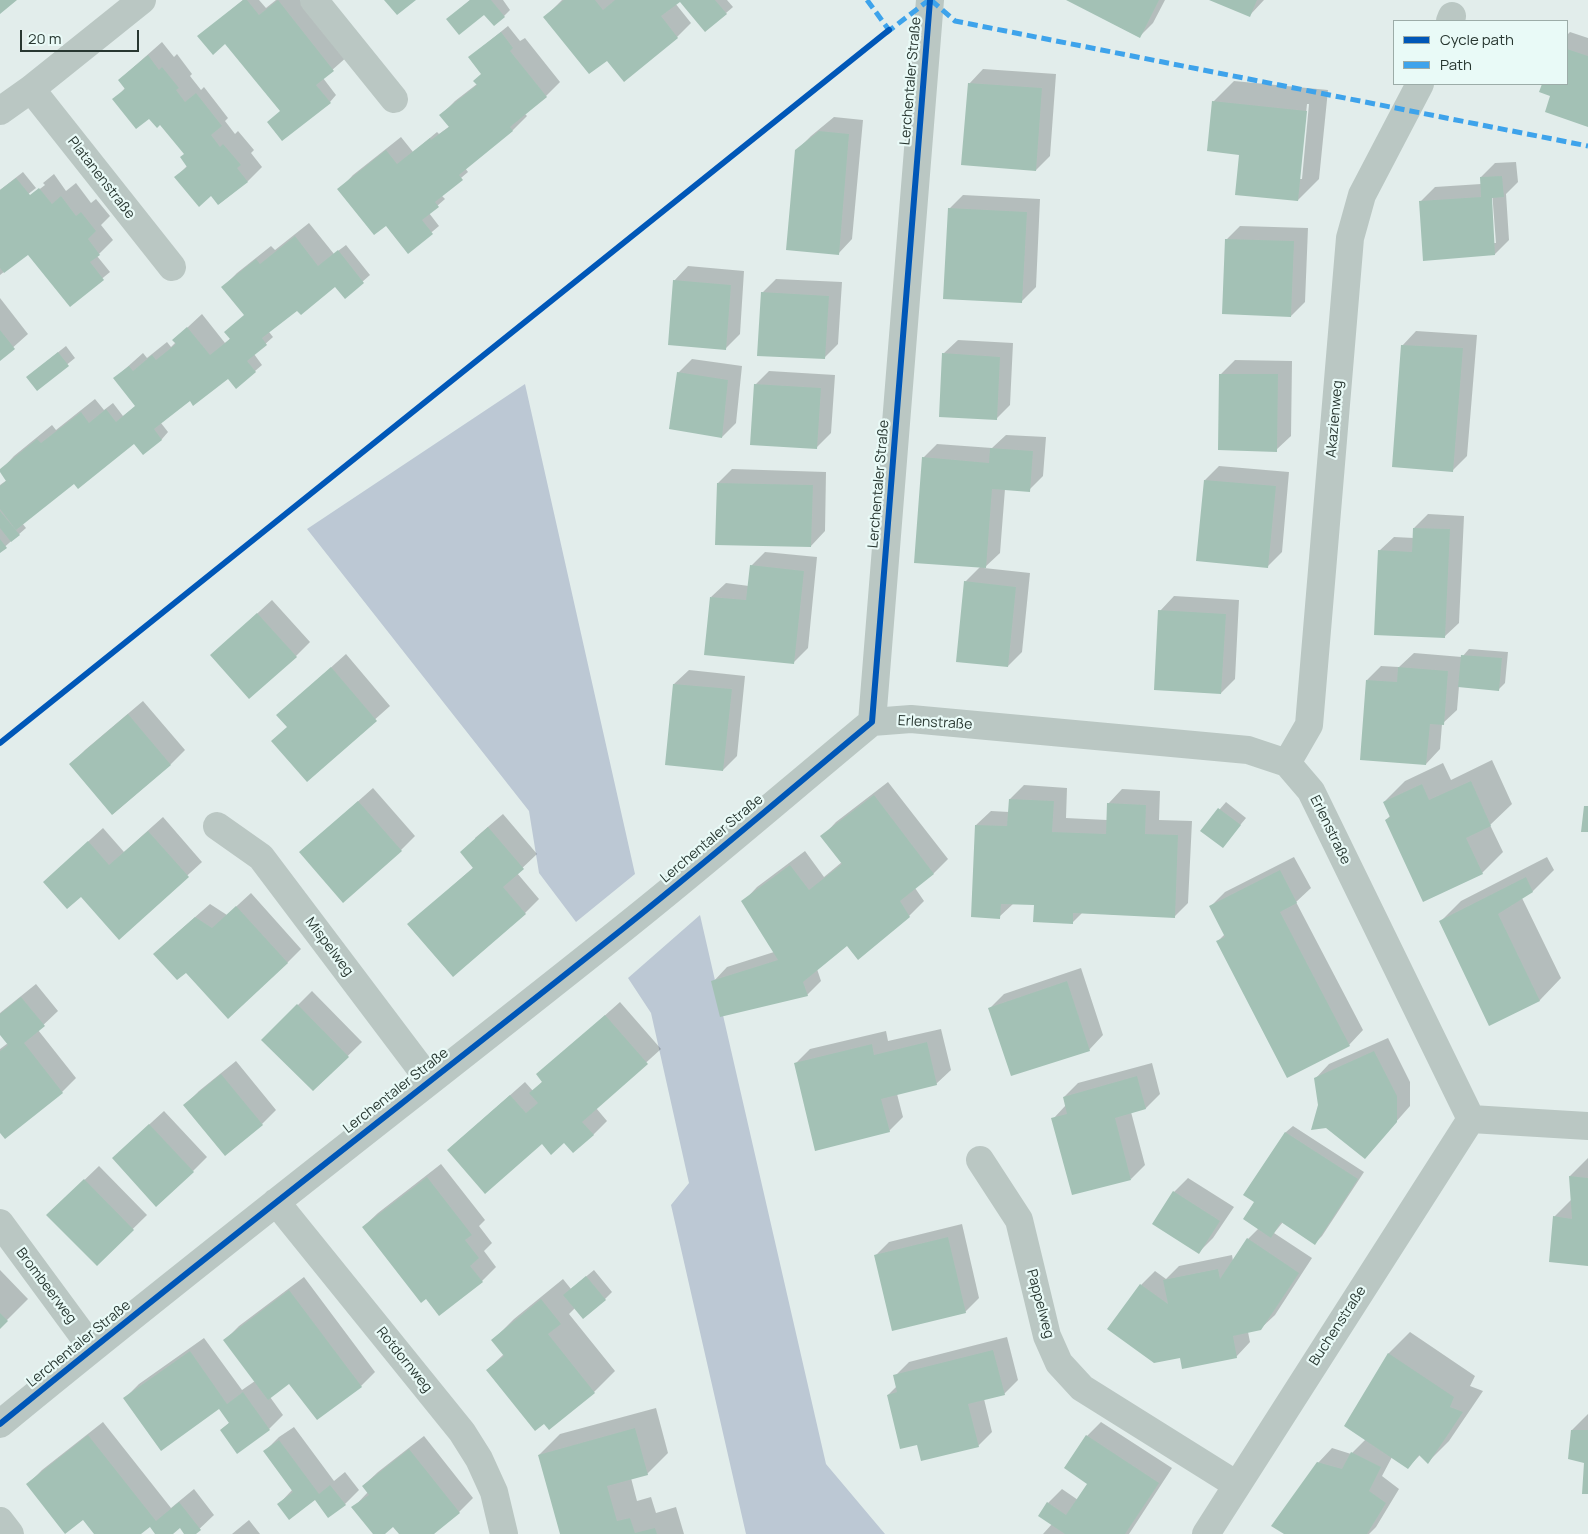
<!DOCTYPE html>
<html>
<head>
<meta charset="utf-8">
<style>
  body { margin:0 }
  #map { position:relative; width:1588px; height:1534px; overflow:hidden; background:#e2edeb; font-family:Manrope,sans-serif }
  canvas { display:block }
  .legend { position:absolute; left:1393px; top:20px; width:175px; height:65px; box-sizing:border-box; background:#e9faf7; border:1px solid #9caca8; margin:0; padding:6px 9px; list-style:none; font-size:15px; color:#283731 }
  .legend li { display:flex; align-items:center; gap:10px; height:25px }
  .legend b { width:25px; border:1px solid #9caca8 }
  .scale { position:absolute; left:20px; top:30px; width:119px; height:22px; box-sizing:border-box; border:2px solid #283731; border-top:0; padding-left:6px; font-size:15px; line-height:18px; white-space:nowrap; color:#283731; -webkit-text-stroke:4px #e9faf7; paint-order:stroke }
</style>
</head>
<body>
<div id="map">
<canvas width="1588" height="1534"></canvas>
<ul class="legend">
<li><b style="height:6px;background:#0057b8"></b>Cycle path</li>
<li><b style="height:6px;background:#3ea3eb"></b>Path</li>
</ul>
<div class="scale">20 m</div>
</div>
<script>
const ctx = document.querySelector('canvas').getContext('2d');
ctx.lineJoin = 'round';
function fill(path, color) {
  ctx.fillStyle = color;
  ctx.fill(path, 'evenodd');
}
function stroke(path, color, width, dash) {
  ctx.strokeStyle = color;
  ctx.lineWidth = width;
  ctx.lineCap = dash ? 'butt' : 'round';
  ctx.setLineDash(dash || []);
  ctx.stroke(path);
}
function write(font, color, halo, rows, align = 'center') {
  ctx.font = font + ' Manrope,sans-serif';
  ctx.lineWidth = 4.5;
  ctx.setLineDash([]);
  ctx.textBaseline = 'middle';
  ctx.strokeStyle = halo;
  ctx.fillStyle = color;
  for (const [text, x, y, turn = 0] of rows) {
    ctx.save();
    ctx.translate(x, y);
    ctx.rotate((+turn || 0) * Math.PI / 180);
    ctx.textAlign = isNaN(turn) ? turn : align;
    if (halo) ctx.strokeText(text, 0, 0);
    ctx.fillText(text, 0, 0);
    ctx.restore();
  }
}
const green = new Path2D(`
  M525,384L635,874L576,922L539,873L529,811L307,529Z
  M700,915L826,1464L885,1534H746L671,1205L689,1183L651,1013L628,978Z`);
const shadow = new Path2D(`
  M243,0H259L266,8L276,0H303L348,56L323,78L336,95L330,102L281,111L225,42L199,36Z
  M470,0H503L510,10L504,16L484,13L448,19Z
  M562,0H679L675,3L691,23L677,37L607,59L545,17Z
  M680,0H727L733,7L726,13Z
  M1068,0H1165L1153,23L1139,37Z
  M1212,0H1264L1250,15Z
  M508,26L520,41L525,38L560,82L546,96L525,114L527,116L513,130L465,168L468,172L441,195L445,199L429,213L439,226L408,252L386,225L339,190L353,175L401,137L413,152L437,132L439,134L450,126L441,115L455,101L477,84L482,73L477,51Z
  M1570,32L1588,38V125L1552,95L1541,91L1543,84H1567V35Z
  M162,42L174,57L177,54L192,74L190,76L201,90L204,87L228,118L225,121L235,134L238,131L254,150L251,153L262,167L248,181L219,204L212,194L176,177L188,165L185,153L161,123L114,100L125,88L119,80Z
  M983,69L1056,74L1050,156L1036,170L969,84Z
  M1234,81L1328,90L1319,179L1298,200L1240,154L1213,102ZM1307,104H1309L1302,179H1299Z
  M834,117L863,120L852,239L838,254L796,151L811,136Z
  M1516,162L1518,182L1506,194L1509,240L1495,254L1421,201L1435,187L1481,184V177L1495,163ZM1492,191L1496,243H1493L1490,192Z
  M23,172L36,188L9,209L11,211L45,185L43,183L54,174L66,191L76,183L91,203L96,199L110,216L101,225L113,240L97,256L110,272L70,305L28,253L0,275V190Z
  M963,195L1040,199L1036,287L1022,301L949,209Z
  M309,223L334,254L346,245L370,275L345,297L336,285L297,309L269,332L273,337L254,354L262,365L255,371L236,387L228,377L190,399L161,423L168,432L162,439L143,454L134,443L74,482L22,523L26,528L0,551V485L7,480L0,471L14,456L52,425L56,430L95,399L104,410L113,403L123,416L137,405L115,378L143,353L147,358L167,342L171,347L176,342L174,340L202,314L225,343L231,338L245,315L223,287L237,273L271,246L275,250Z
  M1240,226L1308,228L1305,302L1291,316L1226,240Z
  M688,266L744,271L740,334L726,348L674,281Z
  M776,279L842,282L838,344L824,358L762,293Z
  M0,298L28,334L0,359Z
  M1416,331L1477,335L1467,456L1453,470L1402,346Z
  M958,340L1013,343L1010,405L996,419L943,354Z
  M66,346L75,358L37,389L27,377Z
  M692,359L742,366L736,423L722,437L678,373Z
  M1235,360L1292,361L1291,436L1276,450L1221,374Z
  M769,371L835,375L831,433L817,447L755,385Z
  M1006,435L1046,437L1043,476L1029,490L1005,489L1000,553L984,568L1030,573L1022,652L1008,666L965,582L981,566L923,458L937,444L992,448Z
  M1219,466L1289,472L1282,552L1268,566L1205,480Z
  M732,469L826,472L825,531L811,546L718,483Z
  M1428,514L1464,516L1459,623L1444,637L1379,551L1394,537L1414,538V528Z
  M765,552L817,557L808,648L794,662L711,597L726,583L749,586L751,566Z
  M1174,596L1239,600L1235,679L1221,693L1160,611Z
  M272,600L310,642L296,656L212,655Z
  M1469,649L1508,652L1505,683L1498,690L1459,686L1457,710L1442,724L1440,749L1426,764L1367,680L1381,666L1399,667L1414,653L1462,657Z
  M346,654L390,706L307,780L288,726L278,715Z
  M689,670L745,676L737,756L723,770L666,764L674,684Z
  M143,701L185,750L171,764L113,814L71,765L85,750Z
  M1492,760L1512,804L1490,825L1503,852L1482,873L1386,820L1391,815L1384,802L1405,781L1443,763L1451,780Z
  M888,782L948,859L934,873L915,888L924,901L909,916L858,958L847,945L817,969L821,981L807,995L713,982L727,967L774,952L743,902L757,887L805,851L824,877L842,862L822,837L836,822Z
  M1024,785L1067,788L1066,818L1107,820L1108,804L1122,789L1160,791L1159,820L1192,821L1188,903L1174,917L1082,913L1072,923L1035,904L1014,903L999,917L976,825L991,811L1009,812L1010,799Z
  M373,788L415,836L401,850L300,853Z
  M1226,802L1246,818L1223,846L1202,830Z
  M503,814L537,854L517,873L539,899L525,913L453,975L409,924L474,867L475,838Z
  M163,817L202,862L119,938L81,896L44,882L103,828L124,852Z
  M1294,857L1311,888L1296,902L1363,1030L1349,1045L1218,941L1225,934L1211,906L1225,892Z
  M1547,857L1554,870L1533,891L1522,898L1561,978L1540,1000L1490,1024L1440,922L1461,901Z
  M251,893L301,949L287,963L169,940L210,904L227,915Z
  M1081,968L1103,1035L1089,1050L990,1008L1004,994Z
  M36,984L58,1011L38,1030L76,1078L62,1092L5,1137L0,1131V1049L8,1043L0,1033V1013Z
  M312,991L362,1042L313,1090L263,1040Z
  M620,1002L661,1049L596,1108L607,1121L593,1135L564,1141L448,1150L525,1082L533,1091L543,1081L538,1075Z
  M941,1029L951,1070L936,1084L897,1094L903,1117L889,1131L796,1063L810,1049L886,1031L888,1041Z
  M1388,1038L1410,1082V1106L1365,1157L1315,1079L1329,1064Z
  M236,1061L276,1110L262,1124L185,1105L199,1091Z
  M1152,1063L1160,1094L1146,1108L1131,1112L1145,1165L1131,1179L1053,1119L1066,1105L1064,1097L1078,1083Z
  M164,1111L207,1157L193,1171L128,1144Z
  M1293,1126L1364,1172L1322,1236L1315,1243L1283,1222L1274,1233L1312,1258L1275,1315L1260,1329L1248,1332L1250,1342L1236,1357L1181,1356L1141,1285L1155,1271L1166,1279L1179,1266L1232,1255L1233,1261L1248,1239L1259,1228L1256,1202L1245,1195L1286,1132Z
  M1588,1158V1265L1554,1217L1572,1199L1570,1176Z
  M441,1164L485,1220L479,1226L492,1243L484,1251L496,1267L482,1281L426,1297L363,1227L378,1213Z
  M99,1166L147,1215L97,1264L48,1215Z
  M1188,1178L1234,1207L1213,1238L1199,1252L1154,1224L1174,1192Z
  M962,1224L979,1298L965,1312L875,1256L889,1242Z
  M0,1270L28,1299L0,1327Z
  M594,1270L612,1292L605,1299L575,1308L569,1314L615,1371L594,1392L549,1428L487,1370L504,1354L493,1340L514,1319L563,1279L571,1289Z
  M304,1277L375,1372L361,1386L290,1382L270,1397L283,1415L269,1429L221,1430L230,1422L220,1408L125,1398L139,1384L204,1338L242,1390L255,1381L225,1340L239,1326Z
  M1410,1332L1475,1376L1470,1386L1483,1391L1449,1441L1428,1462L1421,1454L1408,1467L1392,1457L1382,1476L1399,1489L1376,1527L1369,1534H1286L1318,1463L1332,1448L1351,1454L1366,1439L1345,1426L1389,1353Z
  M1007,1337L1018,1380L1004,1394L984,1399L992,1432L978,1446L918,1444L888,1395L897,1386L895,1376L909,1362Z
  M656,1408L668,1453L647,1474L631,1478L637,1501L651,1497L656,1513L676,1507L684,1534H561L539,1455L560,1434Z
  M1588,1414V1493L1585,1462L1572,1430Z
  M103,1422L171,1508L194,1489L214,1515L194,1534H185L180,1526L171,1534H157L150,1525L139,1534H95L83,1518L28,1484L42,1470Z
  M1101,1422L1172,1468L1129,1534H1043L1052,1524L1040,1516L1048,1503L1062,1489L1078,1500L1089,1483L1087,1436Z
  M294,1427L334,1481L345,1472L359,1490L345,1504L316,1499L279,1504L293,1489L265,1451L279,1437Z
  M424,1436L473,1498L459,1512L432,1534H400L393,1525L383,1534H374L353,1508L368,1492L363,1486L378,1472Z
  M249,1520L260,1534H232Z`);
const building = new Path2D(`
  M0,0H17L0,14Z
  M243,0H247L259,15L278,0L334,71L316,85L331,103L282,141L267,122L280,111L225,44L213,55L197,36Z
  M384,0H416L397,15Z
  M470,0H491L505,17L494,26L484,15L459,35L446,19Z
  M564,0H595L603,10L615,0H715L727,14L705,32L680,2L661,16L678,38L624,82L607,61L589,74L543,17Z
  M1066,0H1159L1140,38Z
  M1209,0H1257L1250,17Z
  M501,32L513,48L510,51L547,97L510,127L513,131L459,175L463,180L435,202L439,207L422,220L433,234L408,254L386,226L374,235L337,189L386,150L397,164L430,138L431,140L449,127L439,115L477,85L473,81L481,74L468,57Z
  M1567,49L1588,56V127L1545,112L1550,96L1539,92L1542,84H1567Z
  M148,55L159,70L162,67L179,88L176,90L185,102L196,93L222,126L211,135L220,147L223,144L241,165L237,168L248,182L218,205L211,196L199,207L174,177L187,167L180,157L184,154L160,125L157,128L149,119L136,129L112,99L125,89L118,80Z
  M968,83L1042,88L1036,171L961,165Z
  M1212,101L1307,111L1298,201L1235,195L1239,155L1207,151Z
  M819,131L849,134L839,255L786,250L795,150Z
  M1502,176L1504,197L1492,198L1495,255L1423,261L1419,201L1481,197L1480,177Z
  M16,178L30,195L39,188L52,204L61,196L76,216L81,212L96,231L88,239L100,255L90,262L104,280L70,307L28,255L4,273L0,268V190Z
  M948,208L1027,212L1022,303L943,299Z
  M295,236L318,266L338,250L364,283L345,299L335,287L301,315L297,311L262,338L267,345L247,361L256,372L236,389L228,379L193,406L190,401L154,429L162,440L143,455L134,444L78,489L74,484L16,530L0,509V486L6,481L0,472V469L37,439L41,443L81,412L89,423L106,409L116,422L135,406L113,378L129,366L133,371L152,355L156,360L176,344L172,340L187,327L210,355L230,339L224,332L244,315L221,287L256,259L260,264Z
  M1225,239L1294,241L1291,317L1222,314Z
  M673,280L731,285L726,350L668,345Z
  M761,292L829,296L825,359L757,356Z
  M0,330L15,349L0,361Z
  M1401,345L1463,348L1453,472L1392,467Z
  M58,352L69,366L37,391L26,377Z
  M942,353L1000,357L997,420L939,417Z
  M677,372L728,380L722,438L669,429Z
  M1219,374H1278L1277,452L1218,450Z
  M754,384L821,388L817,449L750,445Z
  M990,448L1033,451L1030,492L992,489L986,568L914,563L922,457L989,463Z
  M1204,480L1276,486L1268,568L1196,561Z
  M717,483L813,485L811,547L715,545Z
  M0,511L20,535L11,542L0,528Z
  M1413,528L1450,529L1445,638L1374,635L1378,550L1412,552Z
  M0,539L7,548L0,553Z
  M750,565L804,571L794,664L704,655L710,597L746,600Z
  M964,581L1016,587L1008,667L956,662Z
  M1158,610L1226,614L1221,694L1154,690Z
  M257,613L297,657L249,699L210,655Z
  M1461,655L1502,658L1499,691L1458,687Z
  M331,667L377,721L307,782L271,741L287,727L276,715Z
  M1398,667L1448,671L1444,725L1430,724L1426,765L1360,760L1366,680L1397,682Z
  M673,684L732,689L723,771L665,765Z
  M128,714L171,765L112,815L69,764Z
  M1471,781L1491,826L1466,838L1483,874L1423,902L1385,820L1390,817L1383,802L1422,784L1429,800Z
  M874,795L934,874L900,901L910,917L858,960L847,946L803,982L808,996L720,1017L711,981L778,960L741,901L790,865L809,890L842,864L820,836Z
  M1009,799L1054,801L1052,832L1106,834L1107,803L1146,805L1145,834L1178,835L1175,918L1073,913V924L1033,922L1034,905L1001,904L1000,919L971,917L975,825L1007,826Z
  M358,801L402,851L343,903L299,852Z
  M1584,806H1588V832H1581Z
  M1218,808L1241,825L1223,848L1200,831Z
  M488,827L524,869L503,887L526,914L453,977L407,924L473,868L460,852Z
  M148,831L189,877L119,940L81,897L67,909L43,882L88,841L109,865Z
  M1280,870L1297,903L1280,912L1350,1046L1287,1078L1216,941L1225,937L1209,906Z
  M1526,877L1533,892L1498,914L1540,1001L1489,1026L1439,921Z
  M236,906L288,963L228,1019L186,973L177,980L153,954L195,917L212,928Z
  M1067,981L1090,1051L1011,1076L988,1008Z
  M21,997L45,1026L24,1043L63,1093L5,1139L0,1133V1051L8,1045L0,1035V1014Z
  M297,1004L349,1057L313,1091L261,1040Z
  M605,1015L648,1064L582,1122L594,1135L573,1153L564,1143L551,1155L542,1144L485,1194L447,1150L510,1095L526,1113L538,1103L529,1093L542,1082L536,1074Z
  M927,1042L937,1085L881,1099L890,1132L815,1151L794,1063L872,1044L874,1055Z
  M1374,1051L1397,1096V1122L1365,1159L1326,1128L1311,1130L1318,1105L1314,1078Z
  M221,1074L263,1125L225,1156L183,1105Z
  M1137,1076L1146,1109L1115,1118L1131,1180L1072,1195L1051,1118L1067,1114L1063,1097Z
  M149,1124L194,1172L156,1207L112,1158Z
  M1285,1132L1358,1179L1315,1245L1281,1222L1271,1238L1243,1219L1254,1202L1243,1195Z
  M1569,1176L1588,1178V1266L1549,1262L1553,1216L1572,1219Z
  M427,1177L472,1235L465,1240L479,1258L470,1266L483,1282L439,1316L426,1299L421,1303L362,1227Z
  M84,1179L134,1230L97,1266L46,1215Z
  M1173,1191L1220,1221L1199,1254L1152,1224Z
  M948,1237L966,1313L892,1331L874,1255Z
  M1247,1238L1299,1273L1261,1330L1233,1336L1237,1358L1182,1369L1180,1358L1154,1363L1107,1329L1140,1284L1168,1304L1163,1280L1218,1269L1220,1279Z
  M586,1276L606,1300L583,1319L563,1295Z
  M289,1290L362,1387L317,1420L289,1384L268,1400L223,1340Z
  M541,1299L561,1324L548,1334L595,1393L549,1430L544,1424L535,1431L486,1370L504,1356L491,1340Z
  M0,1313L8,1321L0,1329Z
  M993,1350L1005,1395L968,1404L979,1447L921,1461L917,1445L900,1449L887,1395L897,1392L893,1375Z
  M190,1351L227,1404L243,1392L270,1430L237,1454L220,1430L229,1423L219,1409L161,1451L123,1398Z
  M1388,1353L1454,1397L1450,1407L1463,1412L1428,1464L1419,1455L1408,1469L1344,1426Z
  M635,1428L648,1475L607,1486L617,1521L630,1518L635,1533L655,1528L657,1534H560L538,1455Z
  M1571,1430H1588V1494H1582L1584,1463L1568,1459Z
  M88,1435L156,1521L179,1502L201,1530L196,1534H184L180,1528L173,1534H155L150,1527L141,1534H94L83,1520L65,1534L26,1484Z
  M1086,1435L1159,1483L1125,1534H1065L1038,1516L1047,1502L1066,1515L1087,1484L1064,1468Z
  M279,1440L319,1494L330,1485L346,1505L328,1518L315,1500L289,1520L277,1504L293,1492L263,1451Z
  M409,1449L460,1513L434,1534H399L393,1527L385,1534H373L351,1507L369,1495L362,1486Z
  M1351,1452L1381,1467L1369,1491L1386,1503L1367,1534H1284L1271,1526L1317,1462L1342,1469Z`);
const minor = new Path2D(`
  M314,0L394,99
  M1450,21L1452,16
  M31,89L172,267
  M0,111L31,89L142,0
  M872,722L911,719L1248,750L1287,763L1311,791L1471,1119
  M1287,763L1309,725L1350,238L1362,195L1420,84
  M217,826L261,857L430,1081
  M1471,1119L1588,1126
  M980,1160L1019,1220L1047,1336L1059,1363L1082,1388L1237,1485
  M276,1202L462,1432L479,1459L494,1492L504,1534
  M0,1223L92,1348
  M0,1424C205,1255 417,1093 625,927C709,860 790,790 872,722L930,0
  M0,1521L10,1534
  M1206,1534L1471,1119`);
const quiet = new Path2D(`
  M867,0L889,30
  M931,0L955,21L1588,146
  M886,33L929,0`);
const cycleway = new Path2D(`
  M0,743L889,30
  M0,1424C205,1255 417,1093 625,927C709,860 790,790 872,722L930,0`);
const streetNames = [
  ["Lerchentaler Straße",911,81,-85],
  ["Platanenstraße",101,178,52],
  ["Akazienweg",1335,419,-85],
  ["Lerchentaler Straße",879,484,-85],
  ["Erlenstraße",935,723,3],
  ["Erlenstraße",1330,830,64],
  ["Lerchentaler Straße",712,839,-40],
  ["Mispelweg",329,947,53],
  ["Lerchentaler Straße",396,1091,-38],
  ["Brombeerweg",46,1286,53],
  ["Pappelweg",1040,1304,75],
  ["Buchenstraße",1338,1326,-57],
  ["Lerchentaler Straße",79,1344,-39],
  ["Rotdornweg",404,1360,51]
];
fill(green, '#bcc8d4');
fill(shadow, '#0003');
fill(building, '#a3c1b5');
stroke(minor, '#bac7c3', 28);
stroke(quiet, '#3ea3eb', 5, [10, 5]);
stroke(cycleway, '#0057b8', 6);
write('14px', '#283731', '#e9faf7', streetNames);
</script>
</body>
</html>
